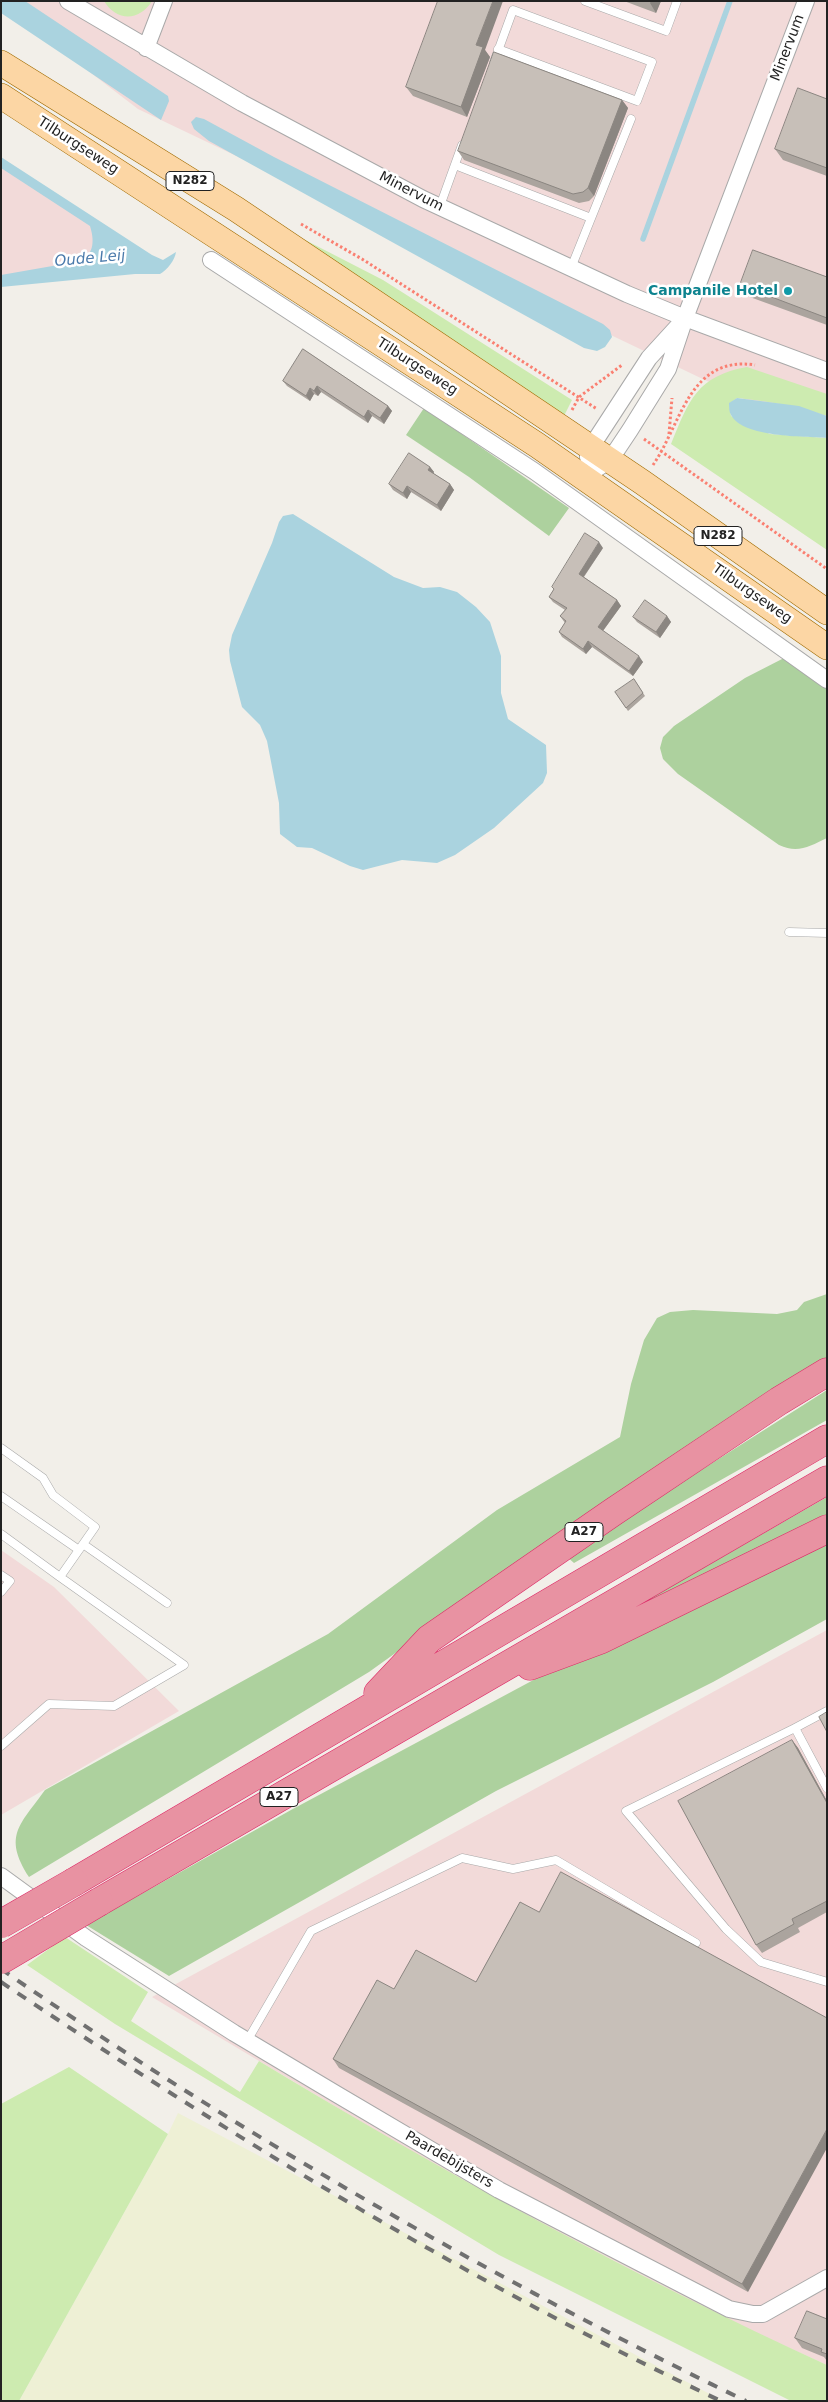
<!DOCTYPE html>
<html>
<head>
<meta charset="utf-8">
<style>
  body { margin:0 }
  #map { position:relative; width:828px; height:2402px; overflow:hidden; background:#f2efe9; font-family:"DejaVu Sans",sans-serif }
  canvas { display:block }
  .frame { position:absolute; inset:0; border:2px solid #222; pointer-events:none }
</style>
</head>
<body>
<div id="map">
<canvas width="828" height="2402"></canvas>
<div class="frame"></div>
</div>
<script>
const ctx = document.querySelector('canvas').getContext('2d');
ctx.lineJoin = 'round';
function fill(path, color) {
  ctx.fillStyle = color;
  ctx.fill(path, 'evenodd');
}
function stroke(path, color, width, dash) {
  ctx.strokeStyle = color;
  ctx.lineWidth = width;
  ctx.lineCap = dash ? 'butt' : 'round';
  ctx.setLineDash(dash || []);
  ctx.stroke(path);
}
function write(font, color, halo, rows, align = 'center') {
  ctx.font = font + ' "DejaVu Sans",sans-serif';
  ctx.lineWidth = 5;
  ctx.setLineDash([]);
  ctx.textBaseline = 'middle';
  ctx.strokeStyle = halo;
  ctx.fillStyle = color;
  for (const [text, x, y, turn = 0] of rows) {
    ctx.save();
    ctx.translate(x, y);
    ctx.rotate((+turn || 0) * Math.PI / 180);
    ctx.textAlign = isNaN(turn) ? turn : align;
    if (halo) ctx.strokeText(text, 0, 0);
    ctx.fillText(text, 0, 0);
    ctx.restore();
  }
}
const commercial = new Path2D(`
  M1,1H827V420L776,414L138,109L1,4Z
  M1,166L116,240L100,262L1,280Z
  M1,1550L54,1587L179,1711L1,1815Z
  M827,1630V2365L734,2323L520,2212L388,2138L152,1997Z`);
const farmland = new Path2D(`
  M178,2113L723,2401H19L168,2134Z`);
const grass = new Path2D(`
  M104,1H152C139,22 116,21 104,1Z
  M274,224L383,280L572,400L564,416Z
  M747,367L827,394V416C797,406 768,401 737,398L729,404L731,416L770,434L827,438V550L671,444C689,400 697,376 747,367Z
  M65,1937L148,1992L131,2021L240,2092L259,2061C443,2172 631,2275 827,2365V2401H791L499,2255L115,2024L27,1965Z
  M69,2067L168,2134L19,2401H1V2104Z`);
const forest = new Path2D(`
  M424,408L569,508L549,536L469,477L406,435Z
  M784,658L827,688V838C810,846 798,854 779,845L678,774L663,759L660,748L663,737L674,726L745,678Z
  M827,1294V1365L461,1606L369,1672L29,1877C2,1835 21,1824 45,1790L328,1634L497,1510L620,1437L631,1384L644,1340L657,1318L670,1312L693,1310L777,1314L797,1310L804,1302Z
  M827,1390V1420L574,1563L566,1556Z
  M827,1497V1518L616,1618Z
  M827,1539V1619L713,1682L496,1791L169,1976L86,1925L291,1810L539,1677Z`);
const water = new Path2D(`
  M1,1H25L168,96L169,101L161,120L1,13Z
  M196,117L204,119L274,157L603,324L610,330L612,337L605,347L597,351L584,348L209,141L194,129L191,122Z
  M1,157L152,255L163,260L176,252C175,260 167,270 160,274H135L1,287V275L81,261C95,253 94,239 90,226L1,168Z
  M737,398L799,406L827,416V438C804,436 743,438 731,415C729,412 729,407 729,403Z
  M293,514L394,577L423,588L440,587L457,592L476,607L490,622L501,656V693L508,719L546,745L547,773L543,783L494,828L455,855L437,863L402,860L363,870L350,866L312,848L297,847L280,834L279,803L267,741L260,725L242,707L230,661L229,650L232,635L272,543L279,522L283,516Z`);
const stream = new Path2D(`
  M643,239L730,1`);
const path = new Path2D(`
  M301,224L362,259L597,409
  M572,410L579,397L622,365
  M669,434L672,398
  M644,439L827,569
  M653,465C681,425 689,355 755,365`);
const lane = new Path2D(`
  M585,1L666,31L677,1
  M494,62L513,10L652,62L637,101L498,49
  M455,165L591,218
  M440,206L462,145
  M571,268L631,119
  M789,932L827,933
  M1,1448L43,1478L53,1495L95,1527L60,1577L1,1534
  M1,1496L79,1550
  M83,1544L167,1603
  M1,1575L10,1581L1,1592
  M795,1728L827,1711
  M1,1746L49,1704L114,1706L184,1665L60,1577
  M827,1788L795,1728L626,1811L726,1929L761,1962L827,1982
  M247,2041L311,1931L462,1858L513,1869L556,1860L696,1943`);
const street = new Path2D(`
  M68,1L242,103L423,199L627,294L685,318L827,371
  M146,48L164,1
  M211,260L534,471L827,680
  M588,457L591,447L649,358L680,324
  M584,477L610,460L630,430L668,369L685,318L806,1
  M1,1876L86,1938L234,2033L338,2095L499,2190L729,2309L753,2314H763L827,2278`);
const primary = new Path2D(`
  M1,63L236,209L642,482L827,612
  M1,96L537,445L827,647`);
const highway = new Path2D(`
  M530,1666L600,1640L827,1529
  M378,1693L429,1639L613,1512L779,1401L827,1372
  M74,1882L827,1439
  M99,1902L827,1480`);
const rail = new Path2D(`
  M1,1969C237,2132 487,2276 746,2401
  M1,1982C232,2137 469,2282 721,2401`);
const highwayBridge = new Path2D(`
  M1,1924L74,1882
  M1,1960L99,1902`);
const wall = new Path2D(`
  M624,1H661L656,13Z
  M485,50L490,57L467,117L413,96L406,87Z
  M827,99V176L783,160L775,149Z
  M622,100L628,108L594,196L589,201L579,203L464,160L458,151Z
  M827,277V325L747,296L740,285Z
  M303,349L388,406L392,411L384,424L372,416L368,423L321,392L318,396L314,394L310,401L287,386L283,381Z
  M430,467L434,472L433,473L450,484L454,490L441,511L411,492L407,499L393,490L389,484Z
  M603,548L584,577L617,600L621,606L603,631L643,662L633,676L592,647L586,654L562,637L559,632L565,623L560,616L565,610L553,602L549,597L554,589L552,587Z
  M667,616L671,622L660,638L637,622L633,617Z
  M634,679L645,696L628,711L615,692Z
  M792,1740L798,1748L827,1801V1912L798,1928L800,1932L762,1953L756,1945Z
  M520,1902L748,2292L339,2068L333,2059L394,1989L476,1982Z
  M827,2319V2361L824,2357L802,2348L795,2338Z`);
const shadedWall = new Path2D(`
  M493,1H503L485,50L490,57L467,117L461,107L476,45Z
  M651,1H661L656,13L650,3Z
  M622,100L628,108L594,196L588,188Z
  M317,386L321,392L318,396L314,391Z
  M310,388L314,394L310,401L306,396Z
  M388,406L392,411L384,424L380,418Z
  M368,410L372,416L368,423L364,417Z
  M430,467L434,472L432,476L428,470Z
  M450,484L454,490L441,511L437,505Z
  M407,486L411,492L407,499L403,493Z
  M599,542L603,548L582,579L579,574Z
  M617,600L621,606L602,632L598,627Z
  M667,616L671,622L660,638L656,632Z
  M588,641L592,647L586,654L583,649Z
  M639,656L643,662L633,676L629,671Z
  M792,1740L798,1748L827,1801V1803Z
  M827,2129V2148L748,2292L742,2284Z`);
const building = new Path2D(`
  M438,1H493L476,45L483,47L461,107L406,87Z
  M494,52L622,100L588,188L583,192L573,194L458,151Z
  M798,88L827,99V168L775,149Z
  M753,250L827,277V318L740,285Z
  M303,349L388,406L380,418L368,410L364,417L317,386L314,391L310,388L306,396L283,381Z
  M409,453L430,467L428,470L450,484L437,505L407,486L403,493L389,484Z
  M585,533L599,542L579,574L617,600L598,627L639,656L629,671L588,641L583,649L559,632L566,621L560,616L567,608L549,597L554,589L552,587Z
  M645,600L667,616L656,632L633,617Z
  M634,679L643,693L626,708L615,692Z
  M827,1712V1732L819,1717Z
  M792,1740L827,1803V1901L792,1919L794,1924L756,1945L678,1801Z
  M561,1872L827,2018V2129L742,2284L333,2059L377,1980L394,1989L416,1950L476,1982L520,1902L539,1912Z
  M807,2311L827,2319V2354L821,2352L822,2349L795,2338Z`);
const markers = [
  [788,291,5,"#0f9aa8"]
];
const shields = [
  [190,181,48],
  [718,536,48],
  [584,1532,38],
  [279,1797,38]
];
const shieldNames = [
  ["N282",190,181],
  ["N282",718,536],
  ["A27",584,1532],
  ["A27",279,1797]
];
const streetNames = [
  ["Minervum",788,48,-69],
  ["Tilburgseweg",78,146,33],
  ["Minervum",411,192,27],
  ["Tilburgseweg",417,367,33],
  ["Tilburgseweg",752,594,35],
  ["Paardebijsters",449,2160,30]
];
const cultureNames = [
  ["Campanile Hotel",778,291]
];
const waterNames = [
  ["Oude Leij",90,259,-5]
];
fill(commercial, '#f2dad9');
fill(farmland, '#eef0d5');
fill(grass, '#cdebb0');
fill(forest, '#add19e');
fill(water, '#aad3df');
stroke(stream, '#aad3df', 5.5);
stroke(lane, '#a9a9a9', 9);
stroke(street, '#a9a9a9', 18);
stroke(primary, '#a06b00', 26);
stroke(highway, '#dc2a67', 29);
stroke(path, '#fa8072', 3, [2.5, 2.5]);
stroke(lane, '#fff', 8);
stroke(street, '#fff', 16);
stroke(primary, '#fcd6a4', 25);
stroke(highway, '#e892a2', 28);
stroke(rail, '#707070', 4, [10, 10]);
stroke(highwayBridge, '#dc2a67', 29, []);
stroke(highwayBridge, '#e892a2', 28);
fill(wall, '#aba49e');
fill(shadedWall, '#8b8681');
fill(building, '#c7bfb8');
stroke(building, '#8b8681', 1);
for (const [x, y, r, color] of markers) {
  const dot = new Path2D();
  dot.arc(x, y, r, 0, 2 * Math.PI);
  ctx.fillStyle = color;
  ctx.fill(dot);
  stroke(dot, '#fff', 2);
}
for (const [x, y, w] of shields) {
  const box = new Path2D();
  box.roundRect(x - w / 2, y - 9.5, w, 19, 4);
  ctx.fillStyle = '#fff';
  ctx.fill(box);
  stroke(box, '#222', 1);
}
write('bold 12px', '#222', null, shieldNames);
write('14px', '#222', '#fff', streetNames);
write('bold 14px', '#0d838f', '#fff', cultureNames, 'right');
write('italic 15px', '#4a7aab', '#fff', waterNames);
</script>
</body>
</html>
